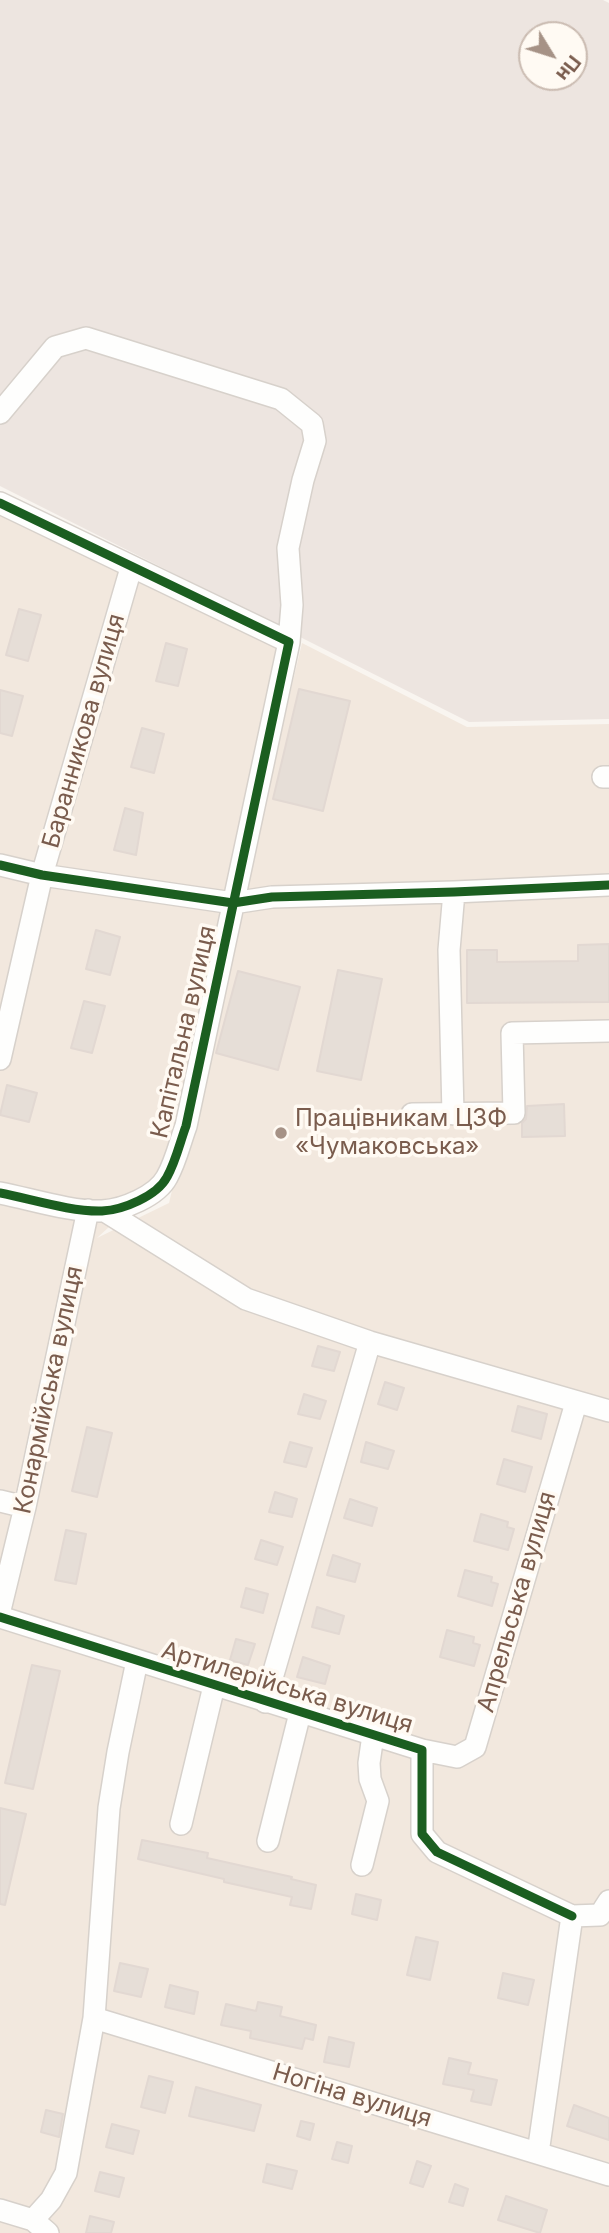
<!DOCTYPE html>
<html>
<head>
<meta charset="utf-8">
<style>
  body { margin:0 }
  #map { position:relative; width:609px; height:2233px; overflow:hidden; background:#f9f5f0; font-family:Inter,sans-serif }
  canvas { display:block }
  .north { position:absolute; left:518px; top:21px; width:70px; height:70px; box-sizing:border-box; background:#fffaf3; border:2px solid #cabbb1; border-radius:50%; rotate:128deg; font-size:19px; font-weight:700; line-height:28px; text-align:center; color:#7a5c4d }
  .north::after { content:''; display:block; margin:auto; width:24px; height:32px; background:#a69286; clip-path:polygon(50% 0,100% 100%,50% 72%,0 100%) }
</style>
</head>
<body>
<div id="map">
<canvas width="609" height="2233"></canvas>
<div class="north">Пн</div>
</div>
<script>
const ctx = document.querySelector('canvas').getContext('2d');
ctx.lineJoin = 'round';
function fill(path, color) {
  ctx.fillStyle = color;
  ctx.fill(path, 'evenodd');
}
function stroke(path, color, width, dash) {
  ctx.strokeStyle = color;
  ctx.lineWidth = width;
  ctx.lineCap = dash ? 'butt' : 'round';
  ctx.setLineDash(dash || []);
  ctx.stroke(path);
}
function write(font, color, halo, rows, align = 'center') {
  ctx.font = font + ' Inter,sans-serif';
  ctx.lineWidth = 7;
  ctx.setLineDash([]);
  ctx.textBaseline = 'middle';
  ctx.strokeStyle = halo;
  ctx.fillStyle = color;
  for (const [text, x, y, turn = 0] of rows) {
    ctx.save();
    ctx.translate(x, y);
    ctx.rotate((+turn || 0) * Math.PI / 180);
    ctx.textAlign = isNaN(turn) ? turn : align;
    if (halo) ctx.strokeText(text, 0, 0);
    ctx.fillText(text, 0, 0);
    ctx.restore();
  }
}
const residential = new Path2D(`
  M0,515L290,654L167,1174L97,1238L169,1203L302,643L467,727L609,724V2233H0Z`);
const industrial = new Path2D(`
  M0,0H603L609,3V719L469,722L0,486ZM532,35H574V77H532Z`);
const building = new Path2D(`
  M19,609L41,615L28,661L6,655Z
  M166,643L187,649L178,686L156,681Z
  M299,689L350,701L323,811L273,799Z
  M0,690L23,696L12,736L0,733Z
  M142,728L164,734L154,773L131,767Z
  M125,808L143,813L136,855L114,850Z
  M96,930L120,937L110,975L86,969Z
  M609,944V1002L467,1003V950H497V962L578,961V945Z
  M338,970L382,979L361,1080L317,1071Z
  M238,971L300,987L278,1070L216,1053Z
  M84,1001L105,1006L92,1053L71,1048Z
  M7,1085L37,1093L29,1122L0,1115Z
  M564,1104L565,1136L522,1137V1123L526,1119L527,1106Z
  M318,1346L340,1352L334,1371L312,1366Z
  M385,1382L404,1388L397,1410L378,1404Z
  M304,1394L326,1401L320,1419L298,1414Z
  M518,1406L547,1414L541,1439L512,1431Z
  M87,1427L112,1433L97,1497L72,1491Z
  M290,1442L312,1448L306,1467L284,1462Z
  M366,1442L394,1451L388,1469L361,1462Z
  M504,1459L532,1467L525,1492L497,1484Z
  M275,1492L297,1499L292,1517L269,1512Z
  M350,1499L377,1508L372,1526L344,1518Z
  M481,1514L508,1522L507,1527L514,1529L508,1550L474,1541Z
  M66,1530L86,1534L76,1584L55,1580Z
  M261,1540L283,1547L277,1565L255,1559Z
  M333,1555L360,1564L355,1582L327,1575Z
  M465,1570L492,1577L491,1582L498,1584L492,1606L458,1596Z
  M246,1588L268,1594L263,1613L241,1607Z
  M317,1607L344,1616L339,1634L312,1627Z
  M447,1630L474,1637L473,1643L480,1645L474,1666L440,1657Z
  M236,1639L255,1644L248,1665L230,1660Z
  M303,1657L330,1666L325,1684L297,1677Z
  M32,1665L60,1671L33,1789L5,1783Z
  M0,1808L26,1814L5,1905L0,1904Z
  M142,1840L208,1853L207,1858L292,1877L291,1879L316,1885L311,1909L290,1905L292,1897L224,1882V1879L138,1859Z
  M356,1894L381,1900L377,1920L352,1914Z
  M416,1937L438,1942L430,1980L407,1975Z
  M120,1963L148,1969L141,1997L114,1991Z
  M503,1973L534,1980L528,2005L498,1998Z
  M170,1985L198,1992L194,2014L165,2007Z
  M258,2002L282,2007L280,2016L316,2025L313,2040L305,2038L302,2049L250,2038L251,2031L221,2025L226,2004L256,2011Z
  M329,2037L354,2043L349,2067L324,2062Z
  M449,2058L471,2063L468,2074L497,2080L491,2105L471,2101L474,2090L443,2084Z
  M149,2076L173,2082L165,2113L141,2107Z
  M196,2087L261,2105L254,2131L189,2116Z
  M574,2105L609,2118V2140L567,2126Z
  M46,2110L63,2114L59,2137L41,2132Z
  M301,2121L314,2124L310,2140L297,2136Z
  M112,2124L139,2131L133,2154L106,2147Z
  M337,2142L352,2146L348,2163L332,2159Z
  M417,2161L431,2166L423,2187L410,2183Z
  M267,2164L297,2171L292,2189L263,2182Z
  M100,2172L124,2178L119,2197L95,2191Z
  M455,2184L468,2189L463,2206L449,2202Z
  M506,2196L547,2210L540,2233L498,2220Z
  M90,2216L114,2222L111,2233H86Z`);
const minor = new Path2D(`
  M0,413L55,347L86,338L281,399L312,424L315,441L303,480L288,548L292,605L289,642L186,1126C180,1142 176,1161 167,1177C157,1196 123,1210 102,1211C71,1212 31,1199 0,1193
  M0,503L289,642
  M603,777H609
  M0,865L42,875L233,903L272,897L454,892L609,885
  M0,1059L42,875L131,568
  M412,1114L514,1113L512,1033L609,1031
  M453,1114L449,950L454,892
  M105,1211L246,1299L370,1342L609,1411
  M0,1501L25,1507
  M0,1610L25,1507L88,1210
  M0,1617L422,1750V1834L437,1852L572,1916
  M265,1702L370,1342
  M422,1750L457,1757L475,1747L576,1403
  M181,1824L214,1686
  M268,1841L300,1713
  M362,1865L378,1801L370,1779L369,1763L373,1735
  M94,2018L609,2175
  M538,2153L572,1916L600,1915L609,1901
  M0,2210L33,2220L48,2233
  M33,2220L51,2200L66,2173L94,2018L109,1808L118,1752L137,1661`);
const cycleway = new Path2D(`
  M0,503L289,642L186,1126C180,1142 176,1161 167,1177C157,1196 123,1210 102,1211C71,1212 31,1199 0,1193
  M0,865L42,875L233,903L272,897L454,892L609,885
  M0,1617L422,1750V1834L437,1852L572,1916`);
const markers = [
  [281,1133,7,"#a69286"]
];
const streetNames = [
  ["Баранникова вулиця",84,731,-74],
  ["Капітальна вулиця",184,1032,-77],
  ["Конармійська вулиця",49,1390,-78],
  ["Апрельська вулиця",517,1602,-74],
  ["Артилерійська вулиця",287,1688,17],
  ["Ногіна вулиця",352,2096,17]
];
const poiNames = [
  ["Працівникам ЦЗФ",295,1119],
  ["«Чумаковська»",295,1147]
];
fill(residential, '#f2e8de');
fill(industrial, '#ede5e0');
fill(building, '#e6ded7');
stroke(building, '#e2d8d2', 2);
stroke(minor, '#d7d1cb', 24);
stroke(minor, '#fefefd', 21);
stroke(cycleway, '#1b5e20', 9);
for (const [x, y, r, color] of markers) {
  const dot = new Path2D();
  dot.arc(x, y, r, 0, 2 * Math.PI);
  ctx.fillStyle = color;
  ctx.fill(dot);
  stroke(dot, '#fffaf3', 2.5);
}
write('24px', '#7a5c4d', '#fffaf3', streetNames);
write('24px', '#7a5c4d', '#fffaf3', poiNames, 'left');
</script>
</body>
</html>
